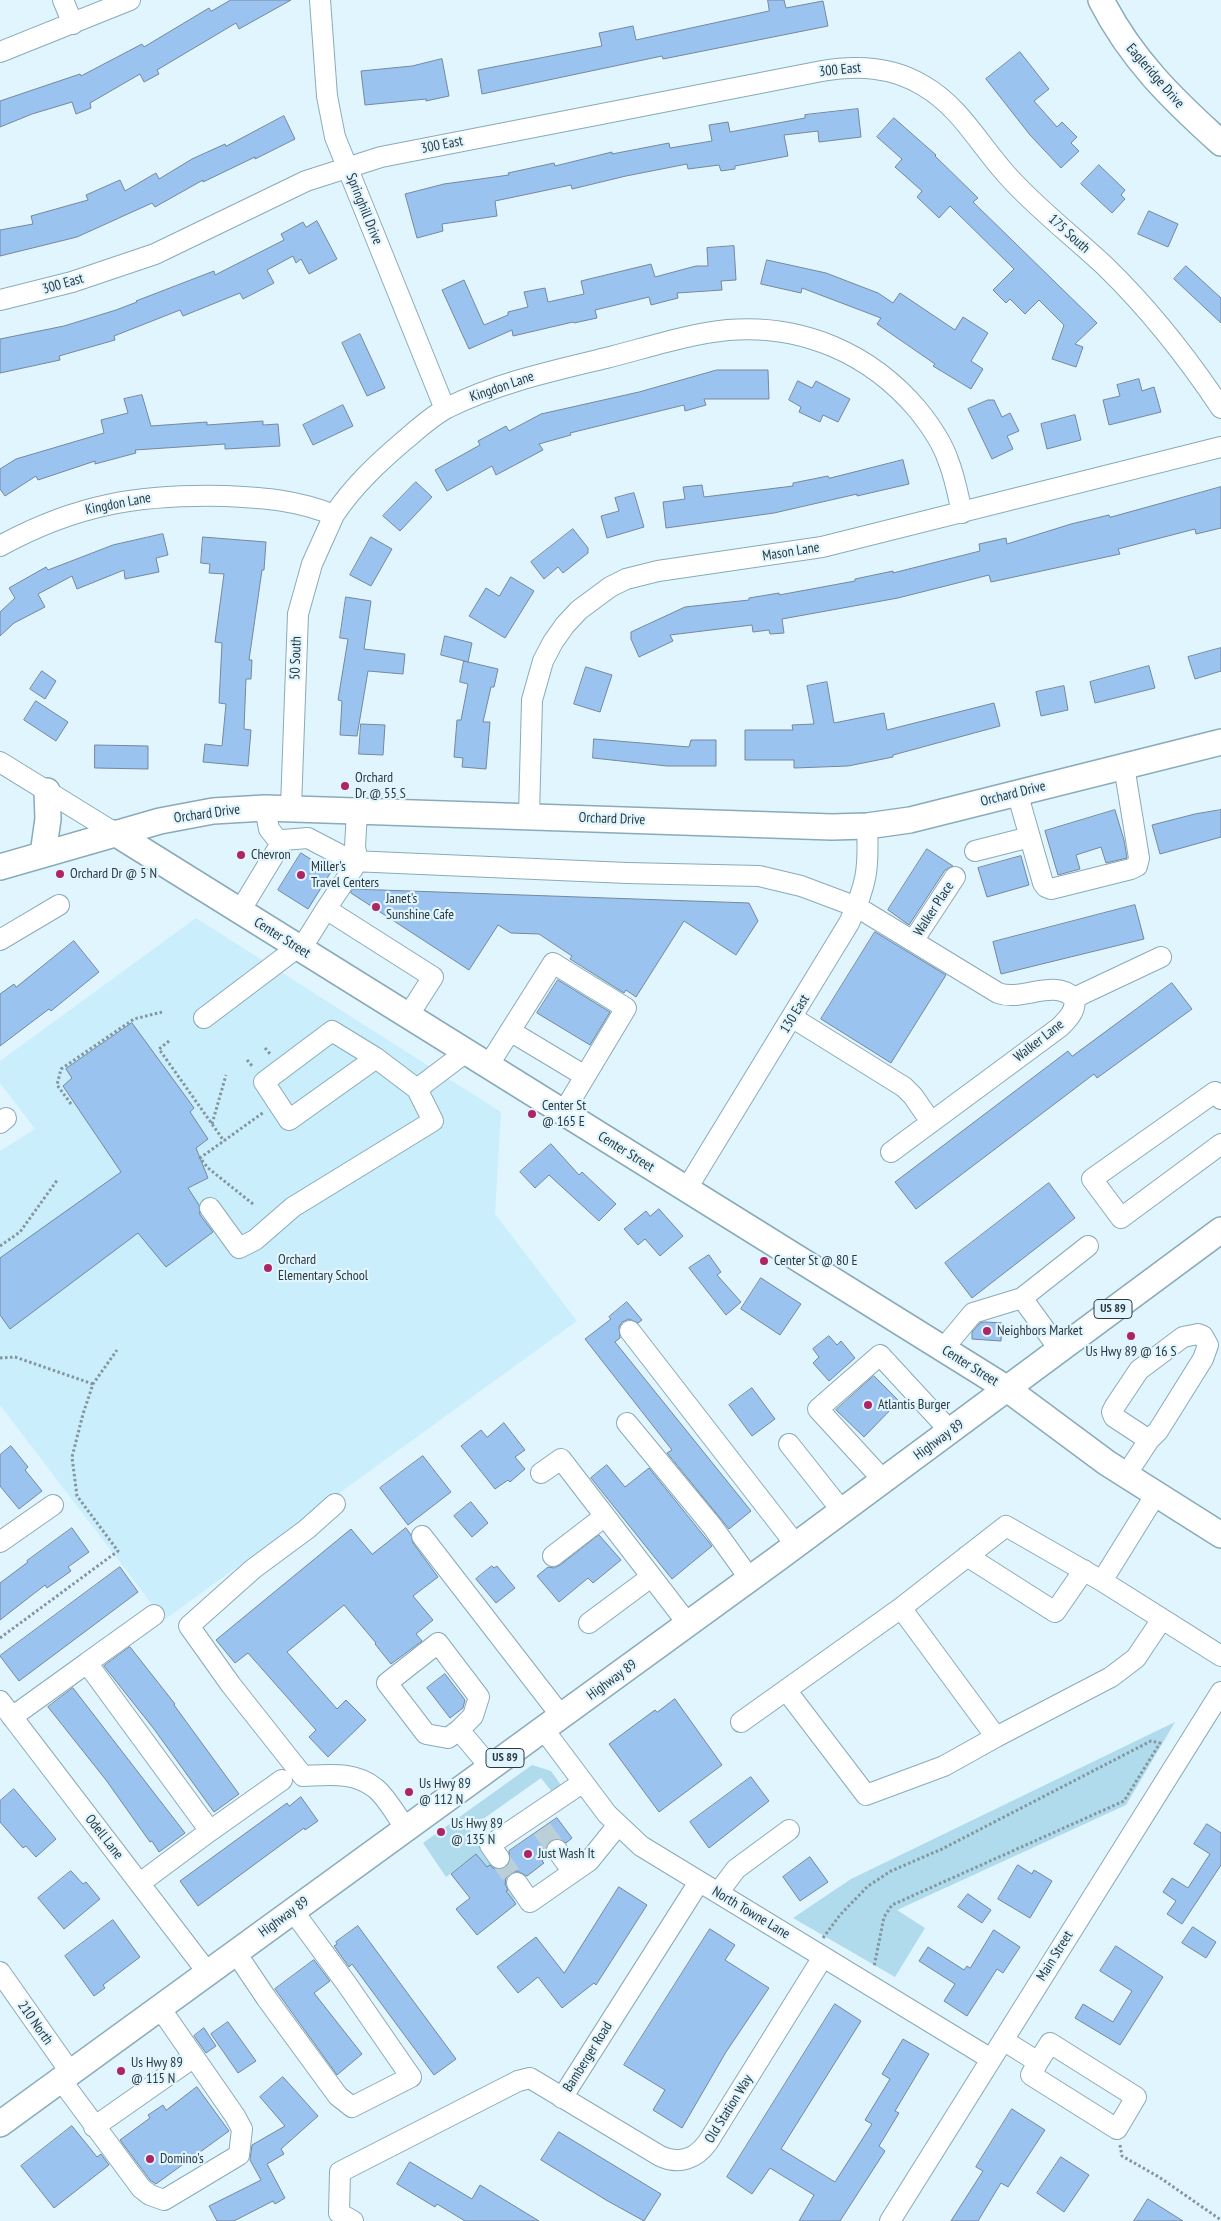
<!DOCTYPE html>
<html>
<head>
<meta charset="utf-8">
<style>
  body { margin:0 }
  canvas { display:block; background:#e0f5fe }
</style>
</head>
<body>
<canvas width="1221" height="2221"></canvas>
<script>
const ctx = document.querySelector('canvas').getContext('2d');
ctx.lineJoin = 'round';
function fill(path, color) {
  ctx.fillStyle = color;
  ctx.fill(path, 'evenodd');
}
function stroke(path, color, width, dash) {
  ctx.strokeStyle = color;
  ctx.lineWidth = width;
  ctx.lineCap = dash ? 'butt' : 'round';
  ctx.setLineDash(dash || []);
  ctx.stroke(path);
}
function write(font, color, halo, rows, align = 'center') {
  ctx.font = font + ' "PT Sans Narrow",sans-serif';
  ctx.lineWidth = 4.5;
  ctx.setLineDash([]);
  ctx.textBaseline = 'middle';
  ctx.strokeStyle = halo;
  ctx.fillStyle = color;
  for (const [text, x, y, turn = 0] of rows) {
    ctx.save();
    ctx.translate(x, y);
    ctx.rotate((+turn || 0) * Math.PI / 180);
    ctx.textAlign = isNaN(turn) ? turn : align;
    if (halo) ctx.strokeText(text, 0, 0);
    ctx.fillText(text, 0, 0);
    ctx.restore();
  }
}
const built = new Path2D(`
  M196,918L501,1112L495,1214L577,1321L164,1620L0,1405V1151L35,1129L0,1083V1061Z`);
const green = new Path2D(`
  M1175,1722L1126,1805L897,1910L925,1928L895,1977L793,1918L851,1879Z
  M532,1765L551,1771L561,1785L552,1792L541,1778L469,1829L511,1888L516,1904L476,1854L446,1877L423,1843Z`);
const building = new Path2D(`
  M231,0H291L239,29L236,23L157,70L159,74L144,82L140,74L90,103L91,108L76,114L72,102L32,114L0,127V101L80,74L81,76L142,44L144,47L209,8L211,11Z
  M768,0H784L786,8L823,1L828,26L663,59L662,56L482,94L478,70L602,46L599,33L633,26L636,40L769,11Z
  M1020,52L1049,89L1034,101L1057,127L1062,122L1077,137L1071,143L1079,151L1061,168L1030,135L986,79Z
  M442,59L449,96L426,101V99L365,105L361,71L412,66Z
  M858,109L861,137L819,142L818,131L784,135L788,156L735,166V169L721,171L719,165L688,169L687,164L626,176L572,189L571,185L495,201L497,216L442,224L443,231L417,238L405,194L444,184L509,175L508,173L554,163L555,166L612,152V154L669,143L670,148L712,141L709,125L728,122L730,132L805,118V115Z
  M284,116L295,139L255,159V157L203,182V180L155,207L152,203L77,237L0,256V230L33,224L31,216L88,200L86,195L120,180L125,191L156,173L159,179L192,159L225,144L226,146Z
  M894,118L936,155L935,156L978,198L973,202L1097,323L1075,344L1083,347L1076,367L1052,359L1064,325L1039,300L1025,314L1010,299L1006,303L993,290L1014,269L950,206L939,218L917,197L922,191L895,167L902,159L877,137Z
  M1099,165L1125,190L1121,195L1125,199L1112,213L1081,184Z
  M1149,211L1178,224L1168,247L1138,234Z
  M317,221L337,259L309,274L301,259L296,263L293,256L267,270L274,283L243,299L240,293L183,316L180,310L114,336L115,340L59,356L60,360L0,373V339L64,326L116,310L137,302L136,301L214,271L215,275L284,240L281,234L303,222L306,227Z
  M734,246L736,280L721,281L722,290L677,293L678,298L651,305L649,297L595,310L597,318L574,323L573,322L513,336L512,330L469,349L442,290L464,280L484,325L508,315V312L528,307L524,292L545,288L548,302L584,294L581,281L651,264L655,277L696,266H708L707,248Z
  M767,260L826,273L878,293L893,303L900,293L955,330L963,317L988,333L971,361L983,369L971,389L933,366L935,364L877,324L881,318L802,288L801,293L761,284Z
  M1186,266L1221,298V323L1174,279Z
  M360,334L385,388L367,396L342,343Z
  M717,370H768L769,399H704L706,405L685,411L684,405L570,433L571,435L539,444L543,450L496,475L492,466L447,491L435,470L480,445L478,441L506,426L509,431L541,414L639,392Z
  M1139,379L1142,391L1154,387L1161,412L1109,425L1103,400L1120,396L1117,385Z
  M798,381L812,388L816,381L850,399L838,422L823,415L820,422L799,412L801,407L789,400Z
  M142,395L151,426L207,422V425L263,421V425L278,424L280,446L225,449V444L135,450L136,453L95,464V461L38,480L36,476L5,496L0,489V469L16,459L104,433L101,420L128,413L124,399Z
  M988,400H994L1002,417L1010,413L1019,431L1007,436L1013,449L992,459L968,409Z
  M343,405L353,426L313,445L303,425Z
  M1075,415L1081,440L1047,449L1041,424Z
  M903,460L909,484L857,496V494L774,513L666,528L663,502L685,499L683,487L702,485L704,497L793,486V483L828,476L829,478Z
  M416,482L432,497L400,531L383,516Z
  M1221,487V528L1196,534L1195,529L1118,549L1120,554L991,582L989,575L898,598L782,619L784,633L770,634L769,630L753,632L752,625L670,635L673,641L639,657L631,639V632L685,607L749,600V598L779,593V595L855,581V579L893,571V573L980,551L979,544L1006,538L1007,544L1071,524L1109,515L1110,517Z
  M634,493L644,527L607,538L601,516L619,511L615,498Z
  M573,529L588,548V553L563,573L558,567L544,579L531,562Z
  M163,534L168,555L156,558L159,572L125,579L124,570L77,589L72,576L38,594L45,607L14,623L0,636V612L15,598L9,588L46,567L48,570L113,545Z
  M203,537L266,542L264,570H262L249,660H252L251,679H246L244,729L251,730L248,766L203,762L205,744L222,746L226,704L219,703L222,643L215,642L224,574L209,573L210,564L201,563Z
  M371,537L392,549L371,586L350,575Z
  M511,577L534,591L505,638L469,616L486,588L499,596Z
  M346,597L371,601L364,649L405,654L403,674L368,671L357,736L340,735L342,701L338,700L348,639L340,638Z
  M445,636L472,643L468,662L441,655Z
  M1221,648V671L1195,679L1188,657Z
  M464,661L498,669L494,687H491L483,722H490L486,769L462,767L463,758L454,757L457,720H461L468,684L460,682Z
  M1149,666L1155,688L1095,703L1090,682Z
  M586,667L612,675L600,712L574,704Z
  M42,671L56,681L45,699L30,689Z
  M827,682L834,723L884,713L887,730L994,703L1000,726L893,755V757L848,766L794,768V760H745V730H793L792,725L814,724L807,686Z
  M1064,686L1068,710L1041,716L1036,692Z
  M36,701L68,722L56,741L24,720Z
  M361,724L385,725L383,755L359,754Z
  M594,739L689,747L691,740H716V766H667L593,758Z
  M95,745L148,746V769L95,768Z
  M1115,810L1124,840L1127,858L1106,863L1101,847L1076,855L1080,869L1058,875L1045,831Z
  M1221,810V837L1160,854L1152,825L1195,814Z
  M927,849L953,866L945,870L909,925L888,910Z
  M301,853L331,872L308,909L278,890Z
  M1021,856L1029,885L987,897L978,868Z
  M353,889L749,903L758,921L736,955L684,921L636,997L626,990L624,993L570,959L572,956L539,934L511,933L498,925L469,970L351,893Z
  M1135,905L1144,939L1001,974L993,942Z
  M875,932L946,975L891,1063L821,1019Z
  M74,941L99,972L51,1011L49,1009L0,1046V994L14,984L16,987Z
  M558,980L610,1012L590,1045L537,1013Z
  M1172,983L1192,1009L1097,1078L1094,1074L916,1209L895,1182L1068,1051L1072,1056Z
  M132,1023L194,1108L190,1112L208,1139L196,1148L208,1178L188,1188L199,1205L200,1215L213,1232L166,1267L138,1233L10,1329L0,1315V1258L121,1172L63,1086L72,1078L66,1069Z
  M551,1144L579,1175L582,1172L616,1204L599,1221L549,1175L535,1188L520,1172Z
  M1049,1183L1075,1218L972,1298L945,1263Z
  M659,1209L683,1236L660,1256L645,1239L638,1245L624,1229L646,1211L650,1216Z
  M709,1255L721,1272L717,1275L741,1302L726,1315L689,1268Z
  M761,1278L801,1304L780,1335L741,1309Z
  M627,1302L642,1320L638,1323L629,1319L622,1322L619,1327L620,1338L615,1342L751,1511L729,1529L667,1453L672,1450L585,1339L611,1319L609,1317Z
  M985,1322L1002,1323L1001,1341L972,1339V1332L980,1323Z
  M829,1336L837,1345L841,1341L855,1358L829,1381L813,1363L819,1357L813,1349Z
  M874,1376L899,1401L864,1437L836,1410Z
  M752,1388L775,1419L752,1436L729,1405Z
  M504,1423L525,1450L515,1457L525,1469L510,1482L508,1480L495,1489L461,1446L481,1430L487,1437Z
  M11,1446L28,1467L25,1470L42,1491L19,1509L0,1486V1455Z
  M423,1456L451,1492L408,1525L380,1488Z
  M607,1465L625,1487L649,1468L712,1546L672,1579L591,1478Z
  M471,1502L488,1523L472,1537L454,1516Z
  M72,1528L89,1552L68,1567L71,1571L47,1588L45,1585L0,1620V1583L28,1562L27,1561Z
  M406,1528L411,1535L413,1543L438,1577L413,1596L433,1620L416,1634L422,1641L391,1664L375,1644L376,1643L344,1605L287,1652L337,1709L346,1700L366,1720L328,1757L309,1737L316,1730L248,1653L235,1663L216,1640L351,1529L372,1554Z
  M599,1535L621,1560L593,1583L588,1578L559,1602L537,1576L548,1567L554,1568L560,1565Z
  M492,1566L494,1568L497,1566L515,1588L496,1603L476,1579Z
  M120,1567L138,1592L19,1681L0,1656Z
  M130,1647L175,1704L174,1705L239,1794L214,1812L154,1729L104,1666Z
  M445,1674L465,1700L463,1708L450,1718L427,1688Z
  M73,1688L185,1833L159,1852L152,1841L150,1842L106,1780L48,1707Z
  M675,1699L722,1765L659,1812L609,1744L655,1710L657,1712Z
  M751,1777L769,1801L709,1848L690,1822Z
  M14,1789L56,1839L36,1857L26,1846L23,1848L0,1822V1801Z
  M301,1797L318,1821L305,1830L304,1828L198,1906L180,1881L287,1803L289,1806Z
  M557,1818L572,1838L566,1843L556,1838L550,1841L546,1846L547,1857L542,1861L544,1863L527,1876L517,1871L510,1874L506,1878L505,1884L508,1890L506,1891L516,1904L477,1935L456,1909L470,1898L451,1874L476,1854L487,1867L490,1865L494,1869L505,1868L510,1863L509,1851Z
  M1207,1824L1221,1833V1865L1182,1924L1167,1914L1176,1901L1163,1892L1172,1878L1188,1888L1210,1854L1194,1844Z
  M810,1857L828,1882L800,1901L783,1877Z
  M1018,1865L1032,1874L1034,1870L1052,1881L1030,1918L998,1899Z
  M71,1871L83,1884L86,1882L100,1899L64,1929L38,1898Z
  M619,1887L647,1905L596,1985L594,1983L562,2008L538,1977L518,1993L497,1967L536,1937L564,1973Z
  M968,1894L991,1910L982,1923L958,1907Z
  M113,1920L140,1957L103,1985L105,1988L94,1996L65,1956Z
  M358,1926L456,2059L434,2075L352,1964L349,1967L334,1946L337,1944L336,1942Z
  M1193,1927L1216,1942L1206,1958L1182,1943Z
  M710,1929L735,1945L725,1960L769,1988L726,2052L682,2128L653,2110L665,2090L624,2065Z
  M994,1930L1020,1947L1003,1973L997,1969L967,2016L944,2001L955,1984L919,1961L928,1947L964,1970L967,1966L970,1968Z
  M1116,1946L1163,1977L1120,2045L1075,2018L1083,2004L1113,2022L1132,1991L1100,1971Z
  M314,1960L330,1981L314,1993L362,2054L337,2075L275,1989Z
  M835,2004L861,2021L781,2149L835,2182L872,2124L865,2120L890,2079L882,2074L903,2039L929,2054L895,2111L899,2113L879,2146L885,2151L840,2221H799L814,2195L770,2168L752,2194L727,2177Z
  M228,2022L256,2061L238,2073L211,2034Z
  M204,2028L216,2046L206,2053L194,2036Z
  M283,2077L318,2116L281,2149L284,2154L267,2164L285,2198L275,2204L273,2201L234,2221H217L209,2206L261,2180L250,2160L252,2145L285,2126L260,2097Z
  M197,2087L229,2131L156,2184L150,2180L120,2140L150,2118L148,2115L163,2105L166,2110Z
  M1012,2109L1045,2130L1008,2187L1001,2183L978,2221H951L983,2171L976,2167Z
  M72,2126L97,2157L101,2154L109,2165L54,2208L21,2166Z
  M559,2132L661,2194L644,2221L606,2200L541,2160Z
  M1061,2157L1089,2175L1064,2212L1037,2193Z
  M410,2162L472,2199L480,2185L539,2221H465L437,2204L435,2207L397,2184Z
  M1148,2199L1183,2221H1134Z`);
const minorTunnel = new Path2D(`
  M542,1829L557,1850
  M499,1858L517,1883`);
const path = new Path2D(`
  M169,1041L159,1049L224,1141
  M265,1048L271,1055
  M247,1060L253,1067
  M71,1104L57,1085L61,1069L134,1019L162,1012
  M212,1124L226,1075
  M253,1204L208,1168L200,1158L264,1112
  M0,1246L20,1232L58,1179
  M0,1358L15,1357L93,1384
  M0,1638L118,1551L77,1496L72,1457L83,1414L93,1384L117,1350
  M823,1938L840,1915L868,1886L891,1871L942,1849L1151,1741L1160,1743L1124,1801L892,1905L884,1917L874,1967
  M1120,2145L1122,2156L1159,2177L1221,2220`);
const minor = new Path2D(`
  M63,0L73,24
  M320,0L327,96L335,137L445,409
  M0,52L130,0
  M0,300L72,282L155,254L306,181L381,157L822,71C857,65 892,66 924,86C960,107 979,144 1006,174C1036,208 1073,236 1106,267C1150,310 1187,357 1221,408
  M0,546C77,504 140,494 226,496C266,498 296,500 334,515C354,485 379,462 406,439C419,428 432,416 447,408C497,383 552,371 606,358C646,348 687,334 728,330C802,324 870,353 918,410C930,425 942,442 948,460C955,477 958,495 962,513
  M0,762L115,833
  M1017,792L1043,883L1046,887L1051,889L1131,869L1137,866L1139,858L1124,766
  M291,807L298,614L312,564L334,515
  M265,808L269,829L281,844
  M529,816L532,700L543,661L553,642L565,625L579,610L610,587L626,579L658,571L822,547L1221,447
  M975,851L1030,837
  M326,909L358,861L355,847L357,811
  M240,911L283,840L308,838L352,861L627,873L759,876L801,886L857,907L998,993C1023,1002 1053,978 1074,998C1077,1010 1068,1019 1060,1027L891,1152
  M0,940L59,905
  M913,941L955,877
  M301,949L326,909L433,977L408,1016
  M1074,998L1161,957
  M204,1018L298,947
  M793,1018L904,1087L913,1096L931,1122
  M510,1031L585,1076
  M488,1066L553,963L626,1008L563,1113
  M417,1089L466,1052
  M1221,1099L1215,1092L1092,1179L1121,1218L1221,1144
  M0,1123L6,1118
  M686,1190L849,923C867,884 869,869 867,826
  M210,1208L239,1248L255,1240L293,1207L433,1121L417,1089L376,1058L332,1031L264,1082L289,1120L376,1058
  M1022,1298L1088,1246
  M630,1331L796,1545
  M943,1349L973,1313L1022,1298L1059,1349
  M627,1423L712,1526L750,1579
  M789,1444L842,1511
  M541,1473L561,1459L688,1624
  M1126,1475L1149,1440L1158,1431L1203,1359L1208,1345L1203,1336L1198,1334L1183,1337L1139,1370L1115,1406L1112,1412L1114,1417L1149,1440
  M884,1481L818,1409L880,1355L951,1432
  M1156,1494L1102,1581L1221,1656
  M335,1504L307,1529L253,1569L189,1626L231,1685L303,1776C328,1775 354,1771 375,1788C386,1796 398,1818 406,1829
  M422,1536L562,1717
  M0,1542L53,1505
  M553,1556L605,1516
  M967,1556L1055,1612L1084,1570
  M1102,1581L1006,1526L901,1608L996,1737L1111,1677L1136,1658L1162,1619
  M589,1623L651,1577
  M87,1663L154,1615
  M786,1690L866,1795L944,1766L996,1737
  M0,1701L208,1973
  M12,1717L87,1663L210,1831L140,1883
  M741,1722L901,1608
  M459,1730L473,1716L479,1697L438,1643L387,1683L426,1734L448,1738L459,1730L491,1768
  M544,1730L607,1814L641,1846L991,2059
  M210,1831L282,1780
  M557,1850L573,1872
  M499,1858L490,1845L582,1783
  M517,1883L530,1902L589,1861L618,1825
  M718,1893L736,1869L789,1830
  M236,1953L267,1999L338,2096L352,2107L411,2077L346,1983L293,1911
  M0,1972L71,2073
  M1003,2040L1038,2062L1050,2043L1136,2097L1117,2129L1031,2075L1038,2062
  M61,2080L141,2188L150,2195L164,2200L239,2155L242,2129L235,2116L160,2008
  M562,2098L699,1882
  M94,2127L194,2057
  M353,2221L339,2213L340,2172L518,2081L530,2078L660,2156C679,2165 696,2159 708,2142L823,1957
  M890,2221L1221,1692`);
const major = new Path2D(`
  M1101,0C1131,59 1172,99 1221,143
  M115,833L1006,1388L1107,1463L1221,1535
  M43,854L48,819L47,791
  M0,867L160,821L213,811L265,808L832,827L867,826L910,820L1221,742
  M0,2124L777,1559L1221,1230`);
const markers = [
  [345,786,5,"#ae2464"],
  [241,855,5,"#ae2464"],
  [60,874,5,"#ae2464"],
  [301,875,5,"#ae2464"],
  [376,907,5,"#ae2464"],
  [532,1114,5,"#ae2464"],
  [764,1261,5,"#ae2464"],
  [268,1268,5,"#ae2464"],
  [987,1331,5,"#ae2464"],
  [1131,1336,5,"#ae2464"],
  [868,1405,5,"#ae2464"],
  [409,1792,5,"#ae2464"],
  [441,1832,5,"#ae2464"],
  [528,1854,5,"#ae2464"],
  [121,2071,5,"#ae2464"],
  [150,2159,5,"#ae2464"]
];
const shields = [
  [1113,1309,38],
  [505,1758,38]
];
const shieldNames = [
  ["US 89",1113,1309],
  ["US 89",505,1758]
];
const streetNames = [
  ["300 East",840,70,-6],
  ["Eagleridge Drive",1155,76,49],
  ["300 East",442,145,-11],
  ["Springhill Drive",364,209,68],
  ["175 South",1069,234,42],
  ["300 East",63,284,-16],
  ["Kingdon Lane",502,387,-19],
  ["Kingdon Lane",118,504,-11],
  ["Mason Lane",791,552,-9],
  ["50 South",296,658,-88],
  ["Orchard Drive",1013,794,-14],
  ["Orchard Drive",207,814,-8],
  ["Orchard Drive",612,819,2],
  ["Walker Place",934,909,-57],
  ["Center Street",282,938,32],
  ["130 East",795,1014,-58],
  ["Walker Lane",1039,1041,-38],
  ["Center Street",626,1152,32],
  ["Center Street",970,1366,32],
  ["Highway 89",939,1440,-36],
  ["Highway 89",612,1680,-36],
  ["Odell Lane",104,1837,52],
  ["North Towne Lane",751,1913,31],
  ["Highway 89",284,1917,-36],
  ["Main Street",1055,1956,-58],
  ["210 North",35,2023,55],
  ["Bamberger Road",588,2057,-58],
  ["Old Station Way",729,2109,-58]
];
const poiNames = [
  ["Orchard",355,778],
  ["Dr @ 55 S",355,794],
  ["Chevron",251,855],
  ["Miller's",311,867],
  ["Travel Centers",311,883],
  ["Orchard Dr @ 5 N",70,874],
  ["Janet's",386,899],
  ["Sunshine Cafe",386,915],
  ["Center St",542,1106],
  ["@ 165 E",542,1122],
  ["Orchard",278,1260],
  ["Elementary School",278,1276],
  ["Center St @ 80 E",774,1261],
  ["Neighbors Market",997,1331],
  ["Us Hwy 89 @ 16 S",1131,1352,"center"],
  ["Atlantis Burger",878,1405],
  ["Us Hwy 89",419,1784],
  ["@ 112 N",419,1800],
  ["Us Hwy 89",451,1824],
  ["@ 135 N",451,1840],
  ["Just Wash It",538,1854],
  ["Us Hwy 89",131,2063],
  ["@ 115 N",131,2079],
  ["Domino's",160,2159]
];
fill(built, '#cbeefd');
fill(green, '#b0dbed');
fill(building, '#9ac3f0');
stroke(building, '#74889f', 1);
stroke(minorTunnel, '#bccfd8', 20, [20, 10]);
stroke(minor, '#89abb9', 22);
stroke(major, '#89abb9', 28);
stroke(path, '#84959c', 3, [2.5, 2.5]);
stroke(minor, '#fff', 20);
stroke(major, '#fff', 25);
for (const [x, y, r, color] of markers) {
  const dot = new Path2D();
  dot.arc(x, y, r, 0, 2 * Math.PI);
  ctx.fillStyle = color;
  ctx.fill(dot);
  stroke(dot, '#e0f5fe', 2);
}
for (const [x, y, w] of shields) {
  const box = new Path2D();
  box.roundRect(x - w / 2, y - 9.5, w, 19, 4);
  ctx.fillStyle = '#e0f5fe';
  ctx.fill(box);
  stroke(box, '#2b393f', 1);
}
write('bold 12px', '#2b393f', null, shieldNames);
write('14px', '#2b393f', '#e0f5fe', streetNames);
write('14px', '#2b393f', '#e0f5fe', poiNames, 'left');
</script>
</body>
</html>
